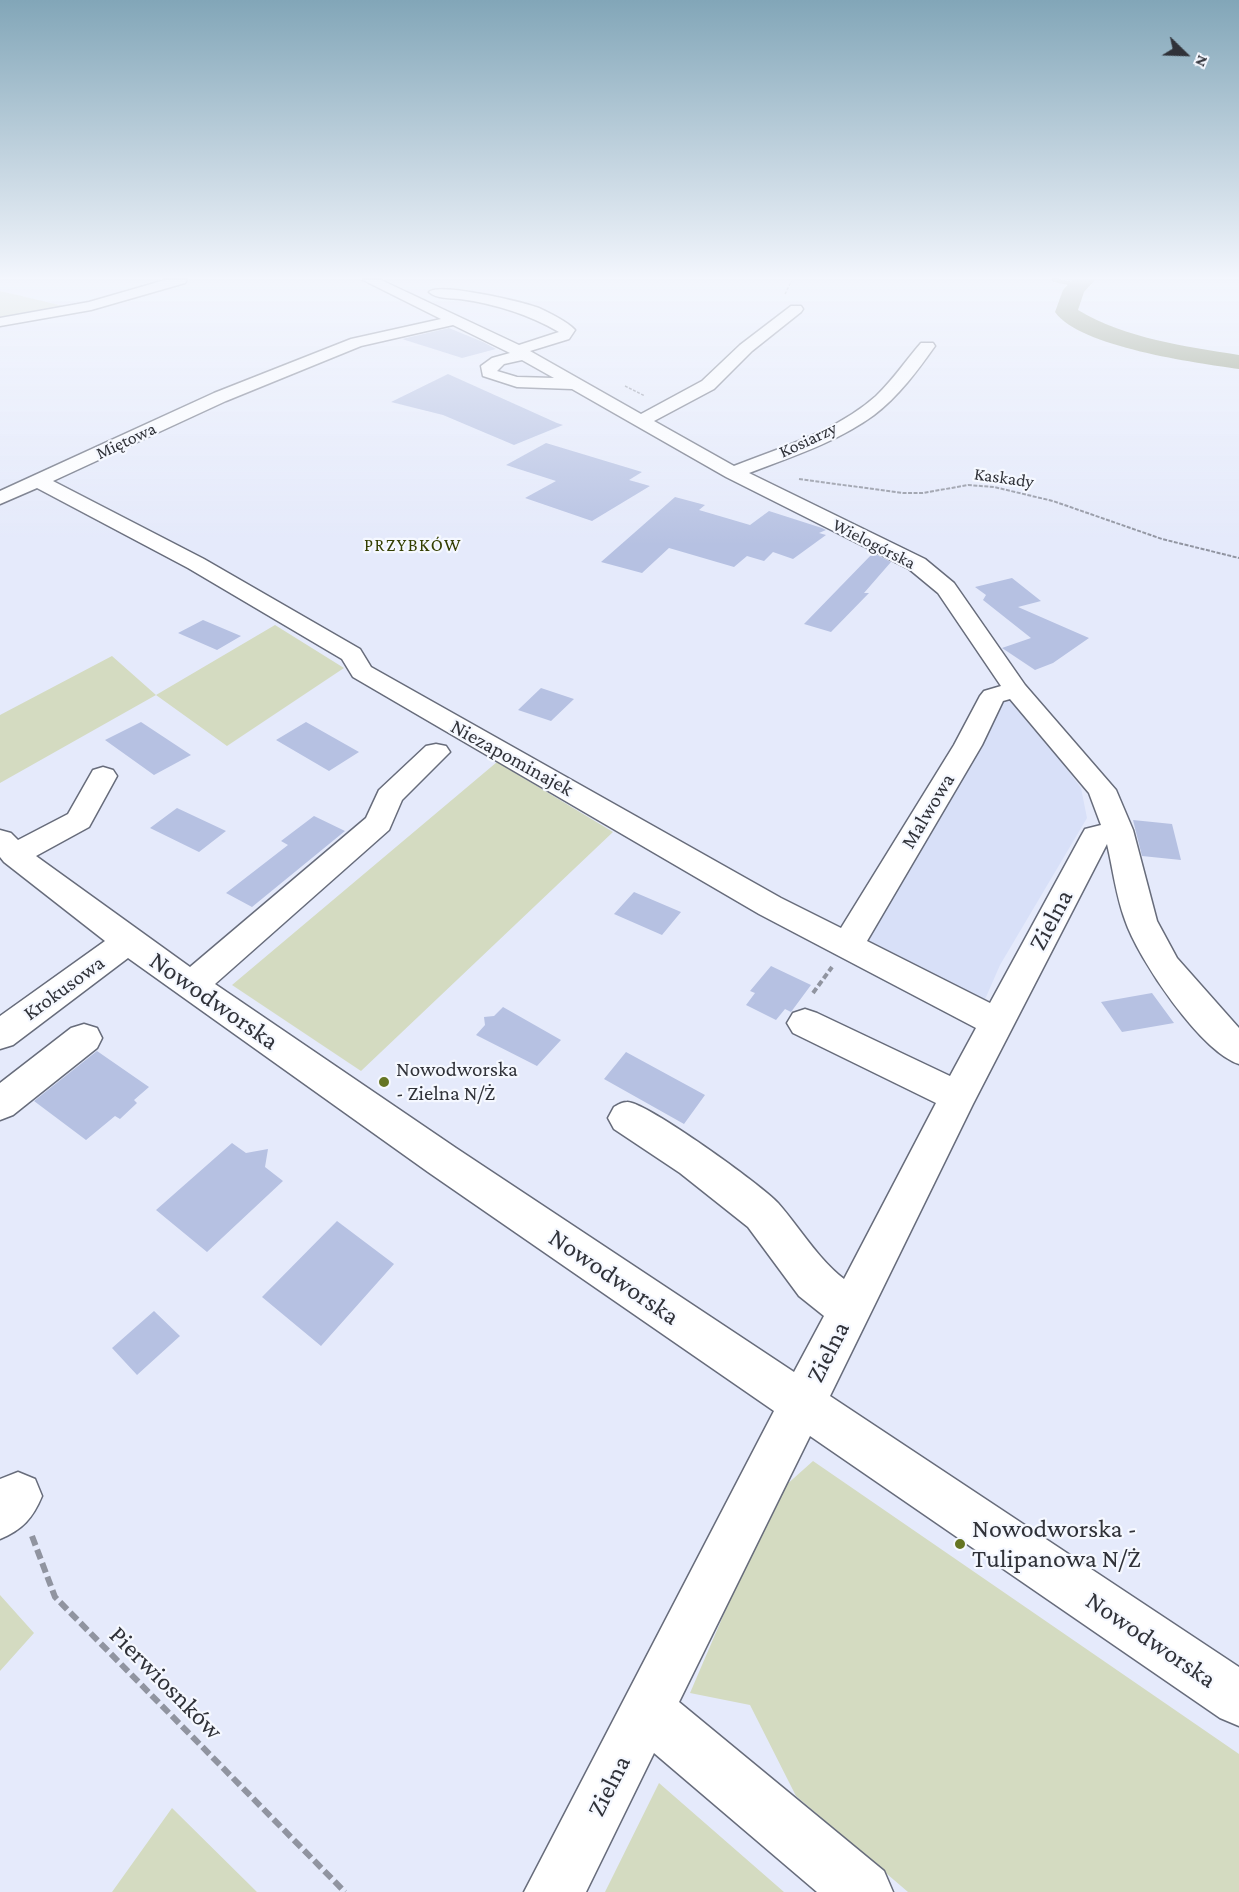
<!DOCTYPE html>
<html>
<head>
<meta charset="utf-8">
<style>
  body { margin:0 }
  #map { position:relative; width:1239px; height:1892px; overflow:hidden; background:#e5eafb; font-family:"Crimson Pro",serif }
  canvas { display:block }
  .north { position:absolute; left:1155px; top:24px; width:60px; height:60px; -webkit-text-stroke:4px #f5f8ff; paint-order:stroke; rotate:113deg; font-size:16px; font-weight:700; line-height:24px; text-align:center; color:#303239 }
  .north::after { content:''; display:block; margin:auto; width:21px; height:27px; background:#303239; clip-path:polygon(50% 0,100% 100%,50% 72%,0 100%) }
</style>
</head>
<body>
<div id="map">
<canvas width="1239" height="1892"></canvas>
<div class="north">N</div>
</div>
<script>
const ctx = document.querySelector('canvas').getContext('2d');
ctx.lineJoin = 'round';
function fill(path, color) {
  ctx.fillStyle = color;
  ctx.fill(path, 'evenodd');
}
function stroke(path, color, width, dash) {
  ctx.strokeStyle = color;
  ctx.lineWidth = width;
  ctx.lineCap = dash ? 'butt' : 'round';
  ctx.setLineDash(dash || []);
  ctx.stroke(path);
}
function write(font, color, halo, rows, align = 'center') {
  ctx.font = font + ' "Crimson Pro",serif';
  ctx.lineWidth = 4.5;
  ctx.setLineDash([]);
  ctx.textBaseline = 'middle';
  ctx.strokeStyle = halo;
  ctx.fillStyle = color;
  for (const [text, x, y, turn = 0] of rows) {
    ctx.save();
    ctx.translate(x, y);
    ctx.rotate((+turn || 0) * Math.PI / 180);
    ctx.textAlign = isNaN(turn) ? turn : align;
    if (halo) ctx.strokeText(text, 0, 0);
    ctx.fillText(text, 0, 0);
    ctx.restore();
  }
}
const built = new Path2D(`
  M1015,699L1081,788L1087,818L1000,965L983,1004L865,943L999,703Z`);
const green = new Path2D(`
  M0,291L72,308L0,320Z
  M275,625L344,668L227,746L156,695L0,783V715L112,656L156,695Z
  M497,762L613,832L361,1071L232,985Z
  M813,1461L1239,1754V1892H908L796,1796L750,1705L690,1693L775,1495Z
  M0,1595L34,1633L0,1671Z
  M659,1783L784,1892H605Z
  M172,1808L257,1892H112Z`);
const stream = new Path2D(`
  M1054,280L1079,285`);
const river = new Path2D(`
  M1072,280H1095L1084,292L1078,310C1127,339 1184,346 1239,355V369C1197,363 1079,347 1055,312L1063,290Z`);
const building = new Path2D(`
  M449,328L483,342L496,349L462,358L402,339Z
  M448,374L557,423L563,425L514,445L443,415L391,402Z
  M546,443L642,472L629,480L650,486L592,521L525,498L556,481L506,465Z
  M675,497L705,505L699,510L750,525L769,511L822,528L826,530L819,533L826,535L793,559L773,552L764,561L747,556L734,567L669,548L642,573L601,562Z
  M873,553L891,562L864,593H869L831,632L804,624Z
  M1012,578L1041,601L1018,607L1089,638L1053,663L1035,670L1002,648L1031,638L983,600L986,595L975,587Z
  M203,620L241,636L217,650L178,633Z
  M541,688L574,699L551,721L518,710Z
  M141,722L191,755L154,775L105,740Z
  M306,722L359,752L329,771L276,740Z
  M177,808L226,831L199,852L150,828Z
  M314,816L345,831L252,907L226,893L288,845L281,841Z
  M1133,820L1172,824L1181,860L1142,856Z
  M634,892L681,912L662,935L614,914Z
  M771,966L811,985L791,1012L785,1009L776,1020L746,1005L755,993L750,991Z
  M1152,993L1174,1023L1122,1032L1101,1002Z
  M503,1007L561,1040L537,1066L476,1035L485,1025L484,1017L494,1016Z
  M97,1051L149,1087L134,1100L137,1103L120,1119L115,1116L86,1140L34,1101Z
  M626,1052L705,1095L684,1124L604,1079Z
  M232,1143L246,1153L268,1149L265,1167L283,1181L207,1252L156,1210Z
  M337,1221L394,1264L321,1346L262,1297Z
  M154,1311L180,1336L137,1375L112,1348Z`);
const pathFar3 = new Path2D(`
  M785,294L792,280
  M625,386L645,396`);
const pathFar2 = new Path2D(`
  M799,479L903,493H923L968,485L994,487L1053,501L1162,539L1239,558`);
const pathFar1 = new Path2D(`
  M813,993L832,967`);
const path = new Path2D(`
  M32,1536L55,1597L345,1892`);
const minor = new Path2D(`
  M165,280H187L185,283L91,310L0,326V318L89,302Z
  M363,280H381L519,345L559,332C528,314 496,304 460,299C451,298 436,299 429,292C439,282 523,302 539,308C549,313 567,321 575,330L569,339L530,351L641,414L702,381L740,345L791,306H801L803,309L801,312L752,351L714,389L654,421L734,466C782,447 837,431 876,396C893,380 906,360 921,343H933L935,346C918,370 898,397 874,415C837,442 791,457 749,473L925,559L954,583L1025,685L1116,790L1133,830L1157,921L1177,958L1239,1028V1064C1201,1052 1138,959 1125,920C1116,896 1113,869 1107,844L973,1104L830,1396L1239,1667V1726L1220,1718L810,1436L679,1702L884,1871L893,1892H817L654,1753L586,1892H524L774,1411L428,1172L128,958L13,1045L0,1049V1016L105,941L4,862L0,857V830L11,833L18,840L68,814L93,770L103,767L113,770L117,776L89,827L36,856L190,967L366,818L379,790L426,746L436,744L446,746L450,752L402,800L389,830L215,984L456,1148L794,1372L824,1316L799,1296L748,1227L680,1173L614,1129L608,1118L614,1107C617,1105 623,1102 627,1102C645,1101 763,1186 778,1203C800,1228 817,1258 844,1279L936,1103L793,1033L787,1023L793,1013L805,1009L817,1013L950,1076L976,1028L759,914L353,677L342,659L188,568L37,488L0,504V491L214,393L351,339L441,319ZM453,325L510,353L492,358L481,366L483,376L517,387L572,389L726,477L909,569L938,593L1001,686L984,691L980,696L954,745L841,928L781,898L371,667L360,649L204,559L53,481L226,401L361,346ZM522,360L554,378L517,377L497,371L504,364ZM1010,699L1089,793L1101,825L1085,829L1081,836L990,1003L867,941L982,745L1003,701Z
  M84,1024L97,1028L102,1038L97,1048L13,1115L0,1120V1083L71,1028Z
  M18,1472L35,1479L42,1496C33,1518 22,1530 0,1539V1479Z`);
const markers = [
  [384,1082,6,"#657523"],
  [960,1544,6,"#657523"]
];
const farStreetnames = [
  ["Kosiarzy",808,440,-25],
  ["Miętowa",126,441,-25],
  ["Kaskady",1004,478,8],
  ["Wielogórska",874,544,27]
];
const farNeighbourhoodnames = [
  ["PRZYBKÓW",413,545]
];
const streetNames = [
  ["Niezapominajek",512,758,29],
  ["Malwowa",928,811,-59],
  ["Krokusowa",64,988,-36]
];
const poiNames = [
  ["Nowodworska",396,1070],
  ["- Zielna N/Ż",396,1094]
];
const nearStreetnames = [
  ["Zielna",1051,920,-62],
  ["Nowodworska",214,1001,35],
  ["Nowodworska",614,1277,34],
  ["Zielna",828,1352,-63],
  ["Nowodworska",1151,1640,34],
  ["Pierwiosnków",166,1683,45],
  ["Zielna",609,1786,-63]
];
const nearPoinames = [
  ["Nowodworska -",972,1529],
  ["Tulipanowa N/Ż",972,1559]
];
fill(built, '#d8e0f8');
fill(green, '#d4dbc1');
stroke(stream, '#899271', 4);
fill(river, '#899271');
fill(building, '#b6c1e2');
stroke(minor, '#676c7b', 3);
stroke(pathFar3, '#9094a0', 1.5, [3, 1.5]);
stroke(pathFar2, '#9094a0', 2, [4, 1.5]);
stroke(pathFar1, '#9094a0', 4, [6, 3]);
stroke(path, '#9094a0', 6, [10, 4.5]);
fill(minor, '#fff');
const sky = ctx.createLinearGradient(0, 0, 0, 545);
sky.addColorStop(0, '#82a6b8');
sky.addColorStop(0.51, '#f3f6fd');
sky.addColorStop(1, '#f3f6fd00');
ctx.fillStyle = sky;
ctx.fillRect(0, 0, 1239, 545);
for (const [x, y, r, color] of markers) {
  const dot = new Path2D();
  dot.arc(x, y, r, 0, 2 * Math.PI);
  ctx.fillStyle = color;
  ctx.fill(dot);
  stroke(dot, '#f5f8ff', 2);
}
write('18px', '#303239', '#f5f8ff', farStreetnames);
ctx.letterSpacing = '1.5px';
write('18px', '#343f02', '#f5f8ff', farNeighbourhoodnames);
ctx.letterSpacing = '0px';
write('21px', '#303239', '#f5f8ff', streetNames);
write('21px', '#303239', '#f5f8ff', poiNames, 'left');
write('26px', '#303239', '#f5f8ff', nearStreetnames);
write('26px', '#303239', '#f5f8ff', nearPoinames, 'left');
</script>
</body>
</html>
